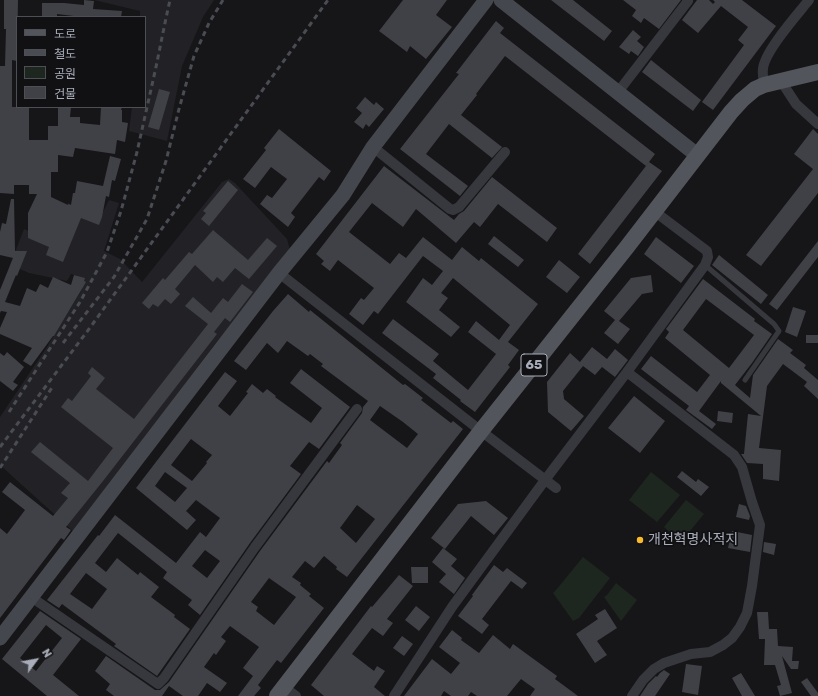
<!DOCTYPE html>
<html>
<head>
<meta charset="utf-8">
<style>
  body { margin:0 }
  #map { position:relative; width:818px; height:696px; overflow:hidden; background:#161618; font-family:Rubik,"Noto Sans KR",sans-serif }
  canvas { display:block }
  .legend { position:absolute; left:16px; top:16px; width:130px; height:92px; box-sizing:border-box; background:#111113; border:1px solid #4d4f55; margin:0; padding:5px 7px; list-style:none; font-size:12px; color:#a8adb9 }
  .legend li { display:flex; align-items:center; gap:8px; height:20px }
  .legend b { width:20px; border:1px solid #4d4f55 }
  .north { position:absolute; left:16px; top:640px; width:40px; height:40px; -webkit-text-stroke:3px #111113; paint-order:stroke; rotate:58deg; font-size:11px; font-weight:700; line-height:16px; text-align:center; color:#a8adb9 }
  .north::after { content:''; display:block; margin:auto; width:14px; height:18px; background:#a8adb9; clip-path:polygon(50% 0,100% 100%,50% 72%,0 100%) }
</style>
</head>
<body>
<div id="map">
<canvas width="818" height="696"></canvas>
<ul class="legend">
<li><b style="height:5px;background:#53555d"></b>도로</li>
<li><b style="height:5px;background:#4a4c53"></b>철도</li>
<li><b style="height:11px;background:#1e271f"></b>공원</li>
<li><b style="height:11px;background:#404146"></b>건물</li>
</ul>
<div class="north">N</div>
</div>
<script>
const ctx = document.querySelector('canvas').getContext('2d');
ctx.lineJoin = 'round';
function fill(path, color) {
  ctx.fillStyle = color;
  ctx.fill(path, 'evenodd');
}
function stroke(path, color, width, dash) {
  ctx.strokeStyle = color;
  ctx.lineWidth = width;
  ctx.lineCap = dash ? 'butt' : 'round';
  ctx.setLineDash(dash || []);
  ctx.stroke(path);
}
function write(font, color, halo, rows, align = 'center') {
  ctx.font = font + ' Rubik,"Noto Sans KR",sans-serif';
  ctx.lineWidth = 3.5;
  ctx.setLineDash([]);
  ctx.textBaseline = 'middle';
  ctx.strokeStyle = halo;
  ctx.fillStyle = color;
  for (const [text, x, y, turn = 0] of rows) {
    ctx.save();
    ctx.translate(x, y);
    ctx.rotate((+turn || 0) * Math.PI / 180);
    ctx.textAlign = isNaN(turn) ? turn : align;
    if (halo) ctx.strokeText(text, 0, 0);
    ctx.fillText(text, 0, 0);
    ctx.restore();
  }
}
const built = new Path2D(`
  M94,0H214L203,17L182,66L167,141L129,131L132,107H145V17H140V11Z
  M229,179L235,183L287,239L290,250L215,344L74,532L0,465V417L47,347L81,291L84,278L71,274L67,281L29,273L10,265L24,229L50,240L68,203L101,216L109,200L119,203L104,251L120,259L142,282L222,182Z`);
const green = new Path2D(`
  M651,472L680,495L657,522L629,500Z
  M686,500L704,514L681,542L664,527Z
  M583,557L610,578L579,618L573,621L553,593L556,590Z
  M616,583L637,600L621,621L604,597L607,595Z`);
const building = new Path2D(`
  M4,0H18L17,61L12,60V107H29V140H48V126H58V107H71L70,117H80V123L100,125L101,107H122L121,110H122V122L128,123L125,142L117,140L115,154L75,148L73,157L58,155V172H51V197L68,205V204L71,205L73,193H75L77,181L103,186L110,156L121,159L115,181L112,180L109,197L106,196L102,217L99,225L81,218L63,262L46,255L49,247L28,238V213L37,194H29V185H14V194L0,193V66H5L6,29H4Z
  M84,0L94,1L93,9L122,11L121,17H82L57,14V17H42V3H64L84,5Z
  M403,0H447L436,15L452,27L426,59L410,46L407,52L379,31Z
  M551,0H573L612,31L604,41Z
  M623,0H681L659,29L644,18L641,23L632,16L636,10Z
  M697,0H709L713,4L715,2L713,0H742L776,26L713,110L702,102L744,45L738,40L748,27L721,6L698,33L682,20Z
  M496,21L504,28L500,33L655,154L646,166L505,56L476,94L477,95L461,115L502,147L492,158L449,124L426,154L468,186L460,196L400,149L459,74L456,73Z
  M633,30L641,37L637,41L644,47L638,56L631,51L629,54L619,47Z
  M651,60L701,100L693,111L642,72Z
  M159,89L170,92L159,130L148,127Z
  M365,97L374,105L376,102L384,109L369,127L366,124L363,129L354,122L362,113L356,108Z
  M279,129L331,171L324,181L319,177L291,213L295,217L288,227L260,204L267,195L272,198L287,179L271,167L255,188L243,179L266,150L264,148Z
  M813,129L818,134V193L761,266L746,255L813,169L794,154Z
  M649,162L662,171L590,264L578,254Z
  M384,166L454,220L459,214L464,211L492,177L557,228L547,242L498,204L480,227L474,222L456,243L416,209L403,227L372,203L349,232L390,264L399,253L406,258L423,237L452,260L462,247L479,261L481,258L538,304L508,342L519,350L508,365L510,367L475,412L460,401L461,400L433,378L436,374L382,333L393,319L439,354L433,361L468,390L496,354L468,332L476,321L499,340L510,325L453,278L441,293L448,298L439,310L460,327L451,337L406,302L423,278L432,285L443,271L423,256L378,314L374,311L363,325L349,314L361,298L364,300L374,288L338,260L330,271L321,264L324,261L316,254Z
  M228,181L238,190L209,226L201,219L206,213L203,211Z
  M11,199H14L15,251H27L17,276L16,275L5,302L20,306L27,288L36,292L40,284L48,288L53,277L71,285L74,275L85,278L84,281L86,282L54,336H53L31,366L23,361L32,348L0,334V328L7,312L1,311L0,313V290L13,258L0,255V232L2,223L6,224Z
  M213,230L248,260L267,238L277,246L249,279L235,268L223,282L217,277L213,282L195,265L175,289L180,294L171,304L165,299L158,307L153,304L149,309L142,303L163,278L165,280L189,252L192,254Z
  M494,236L524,260L518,267L488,244Z
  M656,237L694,266L681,283L644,254Z
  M818,241V257L777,310L769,304Z
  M719,255L768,295L761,304L712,265Z
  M559,260L580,277L567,293L546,277Z
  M651,275L653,292L642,294L619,321L630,329L618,344L604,333L615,320L604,311L631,278Z
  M703,279L755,319L754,321L772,334L752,363L735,385L750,398L753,375L778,339L793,350L790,353L806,365L804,368L818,380V399L804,386L807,382L783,364L767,386L759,448L781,450L779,481L763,479V464L747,463L741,454H744L748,414L761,416L721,383V381L699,411L716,424L712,429L686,410L689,406L641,369L651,356L697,392L710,375L665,338L669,332L666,329ZM706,299L754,335L729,368L683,330Z
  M242,284L253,292L230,322L225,318L214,332L217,334L103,481L66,527L71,530L64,540L61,538L0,618V528L7,534L25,510L2,492L10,482L53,516L68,498L61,493L70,483L31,452L40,442L88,481L113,448L61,407L68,398L72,401L91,376L88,373L92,367L105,378L96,389L134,419L208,324L185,306L193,297L211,313L223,298L228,302Z
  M288,294L309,312L310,310L403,385L405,384L423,398L421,400L451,423L453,421L463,429L347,577L336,569L337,567L324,556L314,568L305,561L292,577L301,583L300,585L311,594L309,596L324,608L281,663L277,660L258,685L261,688L254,696H238L253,676L243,668L259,647L230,626L221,637L226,641L216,655L214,653L204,667L227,683L220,692L207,683L198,696H183L169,686L162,696H114L106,690L110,684L95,671L106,656L155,690H160L169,682L260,551L327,461L329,463L342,445L340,443L362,413L363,407L368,401L321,366L323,364L310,354L308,356L287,341L278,353L267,343L246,370L234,361L273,311ZM380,406L403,422L418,434L407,448L370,420ZM357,505L375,519L356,543L340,528ZM269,578L296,597L274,625L256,611L258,607L251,602Z
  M793,307L806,311L797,337L785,332Z
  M806,335H818V343H806Z
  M592,347L607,359L615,349L628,360L615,377L602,367L595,375L583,366L563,391L564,399L584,416L571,431L548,412L547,382L570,353L580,362Z
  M7,352L24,367L13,382L18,385L13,391L0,381V353L4,356Z
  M301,369L350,407L319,449L309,442L290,466L301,474L250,543L200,615L188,605L192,600L163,578L167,572L118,533L95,563L106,572L117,558L138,575L140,572L159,587L151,597L175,615L174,617L190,629L157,676L114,646L116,644L62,604L59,608L47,600L98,535L99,536L115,515L176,563L200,532L206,537L220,518L196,500L186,511L196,520L187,530L136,488L225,372L237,381L218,406L230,416L248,393L246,392L252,384L263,393L267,389L276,396L275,397L311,423L322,408L290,383ZM191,439L212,455L206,462L207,463L192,481L171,465ZM165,472L187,488L175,502L155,486ZM205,550L220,561L207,578L192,566ZM86,573L107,589L92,609L70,594Z
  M634,396L665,421L640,453L608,428Z
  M718,411L733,413L732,423L717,421Z
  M682,471L696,482L698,479L709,487L701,496L677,477Z
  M486,501L508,518L494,535L471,516L445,549L431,538L458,504Z
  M739,504L746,506L750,516L749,520L736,517Z
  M732,531L752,535L750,552L728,548Z
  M764,542L776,544L774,555L763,552Z
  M443,548L457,559L451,566L465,578L454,594L439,582L446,574L432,562Z
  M494,565L503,572L507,568L527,583L522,589L511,581L482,619L489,625L482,634L458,616L473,596L472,595Z
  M411,567H428V583H412Z
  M399,575L413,586L387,619L393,623L383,636L372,628L352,654L374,671L377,666L385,671L374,687L385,696H324L311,685L371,606L372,607Z
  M416,606L430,617L419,631L405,620Z
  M605,609L617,628L597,641L607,655L595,663L576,634L598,619L595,615Z
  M40,611L81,639L53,675L79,696H47L2,659ZM46,625L62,638L36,671L20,658Z
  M757,612H768L769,629H777L778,646L793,647L792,661H799L798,669H791L782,656L792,693L780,696L777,686L781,685L775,665H764L765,639H759Z
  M452,630L462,638L461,640L479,653L493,635L510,649L513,644L557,676L555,679L578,696H530L535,689L521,679L507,696H477L471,692L468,696H451L444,691L441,696H404L432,659L451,674L460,663L439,647Z
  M402,636L413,644L404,656L393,648Z
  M686,664L702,666L698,695L682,692Z
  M664,670L670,674L655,696H640L648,684L656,676L657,677L660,673Z
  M741,673L755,696H742L732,678Z
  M807,678L818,693V696H811L801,682Z`);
const service = new Path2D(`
  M705,265L774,324L779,331L745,380`);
const minor = new Path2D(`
  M781,81L796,104L818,124
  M764,85C764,80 762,74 763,69C764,52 797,15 809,0
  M618,92L688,1L687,0
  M373,147L450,209L453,210L459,207L505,152
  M279,273L481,431L556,488
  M627,372L734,455L742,467L752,502L760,525L752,586L747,613L740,627L732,638L723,645L710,652L691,654L664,663L654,669L643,680L632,696
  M31,597L158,684L164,678L255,547L357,409
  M284,687L296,696
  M394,696L452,607L545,480L627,372L705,265L708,257L707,251L654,211`);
const secondary = new Path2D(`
  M501,0L697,155
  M0,638L227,341L279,273L343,195L373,147L486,0`);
const primary = new Path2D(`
  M277,696L481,431L627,247L731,112L742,100L755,89L764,85L818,72`);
const rail = new Path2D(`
  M63,343L114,277L147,219L166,161L179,109L194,56L209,23L223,0
  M9,412L80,302L107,252L121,211L137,152L156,67L166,18L170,0
  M0,447L89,329L328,0
  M0,468L53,386`);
const markers = [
  [640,540,4,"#faba2d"]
];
const shields = [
  [534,365,26]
];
const shieldNames = [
  ["65",534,365]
];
const poiNames = [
  ["개천혁명사적지",648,540]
];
fill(built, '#222226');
fill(green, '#1e271f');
fill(building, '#404146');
stroke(service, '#37383e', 5);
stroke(minor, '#37383e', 10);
stroke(secondary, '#45474e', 15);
stroke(primary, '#53555d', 16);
stroke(rail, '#4a4c53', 3, [5, 4]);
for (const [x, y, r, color] of markers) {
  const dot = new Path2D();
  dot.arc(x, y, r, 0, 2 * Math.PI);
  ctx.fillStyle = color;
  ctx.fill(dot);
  stroke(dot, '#111113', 1.5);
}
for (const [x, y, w] of shields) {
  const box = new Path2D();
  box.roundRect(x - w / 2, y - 11, w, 22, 3);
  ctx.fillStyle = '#111113';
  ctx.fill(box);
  stroke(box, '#a8adb9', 1);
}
write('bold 13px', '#a8adb9', null, shieldNames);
write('14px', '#a8adb9', '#111113', poiNames, 'left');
</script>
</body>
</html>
